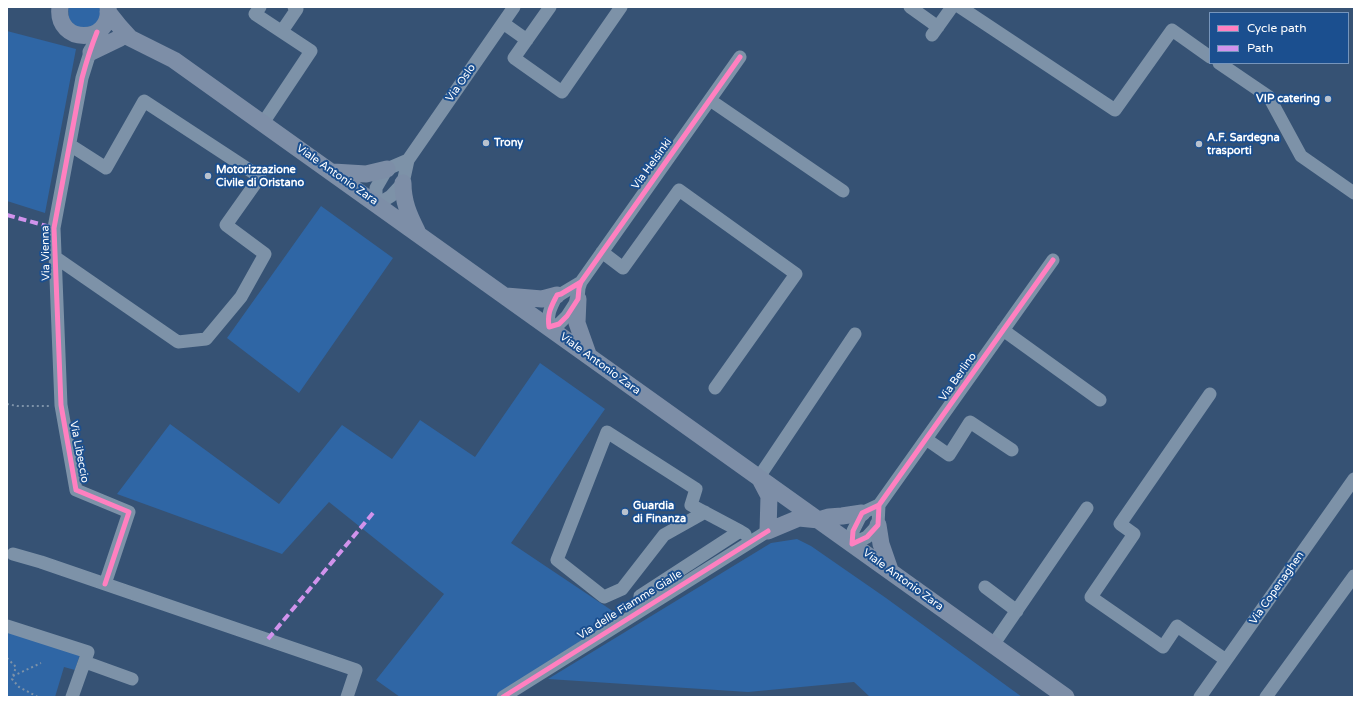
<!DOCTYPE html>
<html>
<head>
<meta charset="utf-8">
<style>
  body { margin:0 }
  #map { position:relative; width:1361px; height:704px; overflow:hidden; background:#365274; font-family:"Varela Round",sans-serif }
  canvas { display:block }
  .frame { position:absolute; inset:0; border:8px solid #fff; pointer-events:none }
  .legend { position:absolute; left:1209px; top:12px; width:140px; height:52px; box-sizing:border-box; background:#1b4f8f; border:1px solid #7695bc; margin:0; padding:5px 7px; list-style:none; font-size:12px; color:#fff }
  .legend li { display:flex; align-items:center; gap:8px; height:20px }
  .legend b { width:20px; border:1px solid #7695bc }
</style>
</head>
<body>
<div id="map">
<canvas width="1361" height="704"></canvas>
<div class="frame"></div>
<ul class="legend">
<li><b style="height:5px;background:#ff80c0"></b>Cycle path</li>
<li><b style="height:5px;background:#d193ec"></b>Path</li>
</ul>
</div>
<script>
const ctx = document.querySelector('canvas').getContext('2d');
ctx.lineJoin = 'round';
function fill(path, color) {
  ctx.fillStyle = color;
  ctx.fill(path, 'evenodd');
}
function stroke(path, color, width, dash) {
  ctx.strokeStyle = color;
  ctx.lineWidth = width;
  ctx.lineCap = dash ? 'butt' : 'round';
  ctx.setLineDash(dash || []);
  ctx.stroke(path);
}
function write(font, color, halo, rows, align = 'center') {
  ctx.font = font + ' "Varela Round",sans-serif';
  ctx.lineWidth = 4;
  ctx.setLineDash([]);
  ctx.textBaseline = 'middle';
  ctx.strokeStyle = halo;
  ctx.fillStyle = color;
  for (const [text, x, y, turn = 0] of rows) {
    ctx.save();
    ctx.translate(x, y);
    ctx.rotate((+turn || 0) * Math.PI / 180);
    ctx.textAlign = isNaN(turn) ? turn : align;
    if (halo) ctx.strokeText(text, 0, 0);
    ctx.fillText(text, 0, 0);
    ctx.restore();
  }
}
const green = new Path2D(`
  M68,7H101V15L95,26L77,28L69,19Z
  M7,31L76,49L45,213L7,201Z
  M321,206L393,258L299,393L227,338Z
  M540,363L605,409L511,543L620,616L494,697H400L376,680L444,594L329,502L282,554L117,494L170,424L279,504L342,425L392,459L420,420L475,457Z
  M797,539L811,546L886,598L1022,697H870L854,682L748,692L548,679L771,543Z
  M7,631L80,654L75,670L64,667L55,697H7Z`);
const path = new Path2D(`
  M7,404L17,406H50
  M7,658L16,667L12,679L19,687L38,697
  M13,676L41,663`);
const minor = new Path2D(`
  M260,7L255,14L311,51L263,123
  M550,7L514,58L562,92L621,7
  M910,7L938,27
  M960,7L1115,110L1172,30L1210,57
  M503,23L527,40
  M282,31L297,9L294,7
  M932,35L952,7
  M93,43L82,78L54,228L61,405L76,490L129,512L105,584
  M1219,63L1269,97L1301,156L1354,193
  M710,100L843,191
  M408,160L387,169L376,188V196L378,204L391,196L403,183L408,160L514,7
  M602,252L623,268L679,190L796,274L715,388
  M55,257L178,342L206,339L241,297L265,254L226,225L260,177L144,101L106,168L70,145
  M581,282L561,294L557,295C551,307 547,313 549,327L559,324L567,316L578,299L579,288L581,282L740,57
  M1003,330L1100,400
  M1210,394L1120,524L1134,534L1091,597L1163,647L1177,626L1226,660
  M926,439L949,455L970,422L1012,450
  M759,477L855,334
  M879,505L878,525L867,537L852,544L853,531L862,513L879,505L1053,260
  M705,512L664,535L622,589L604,597L557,560L607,432L696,489L691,505L740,531
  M13,554L41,562L356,670L347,697
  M985,587L1017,611
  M641,610L640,596L740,531L745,534
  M7,626L88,652L72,697
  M993,645L1087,508
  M85,662L132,679
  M503,697L768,531
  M1200,697L1354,479
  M1266,697L1354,576`);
const major = new Path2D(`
  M60,7C55,45 113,45 108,7
  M108,12L120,27L130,38L174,60L1066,697
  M91,52L120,38
  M333,172L366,174L387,169
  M403,183C403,202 409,215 417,231
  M506,296L542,299L557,295
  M578,299L577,323L588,354
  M760,479L769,496L768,531L799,518L819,520L829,517L842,516L862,513
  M878,525L881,544L890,570`);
const quiet = new Path2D(`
  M7,215L54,228
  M268,639L373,513`);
const cycleway = new Path2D(`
  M97,32C91,47 86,63 82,78L54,228L61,405L76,490L129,512L105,584
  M581,282L561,294L557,295C551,307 547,313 549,327L559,324L567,316L578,299L579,288L581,282L740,57
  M879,505L878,525L867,537L852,544L853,531L862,513L879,505L1053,260
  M503,697L768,531`);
const markers = [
  [1328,99,4,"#b9c2ce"],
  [486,143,4,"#b9c2ce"],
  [1199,144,4,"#b9c2ce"],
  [208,176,4,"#b9c2ce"],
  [625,512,4,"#b9c2ce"]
];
const streetNames = [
  ["Via Oslo",461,83,-55],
  ["Via Helsinki",652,164,-54],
  ["Viale Antonio Zara",337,175,35],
  ["Via Vienna",46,253,-91],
  ["Viale Antonio Zara",600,364,36],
  ["Via Berlino",958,377,-55],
  ["Via Libeccio",79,452,79],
  ["Viale Antonio Zara",903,580,36],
  ["Via Copenaghen",1277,588,-55],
  ["Via delle Fiamme Gialle",630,605,-32]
];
const poiNames = [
  ["VIP catering",1320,99,"right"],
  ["A.F. Sardegna",1207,138],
  ["trasporti",1207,151],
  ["Trony",494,143],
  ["Motorizzazione",216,170],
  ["Civile di Oristano",216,183],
  ["Guardia",633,506],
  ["di Finanza",633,519]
];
fill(green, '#2f66a5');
stroke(path, '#7d92a8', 2, [2, 3]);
stroke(minor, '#7d92a8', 13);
stroke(major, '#7d8ea7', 17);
stroke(quiet, '#d193ec', 4, [8, 4]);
stroke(cycleway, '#ff80c0', 5);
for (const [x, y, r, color] of markers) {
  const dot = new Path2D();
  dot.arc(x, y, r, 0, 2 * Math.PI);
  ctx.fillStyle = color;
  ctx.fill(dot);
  stroke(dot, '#1b4f8f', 1.5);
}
write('11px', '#fff', '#1b4f8f', streetNames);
write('bold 11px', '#fff', '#1b4f8f', poiNames, 'left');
</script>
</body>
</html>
